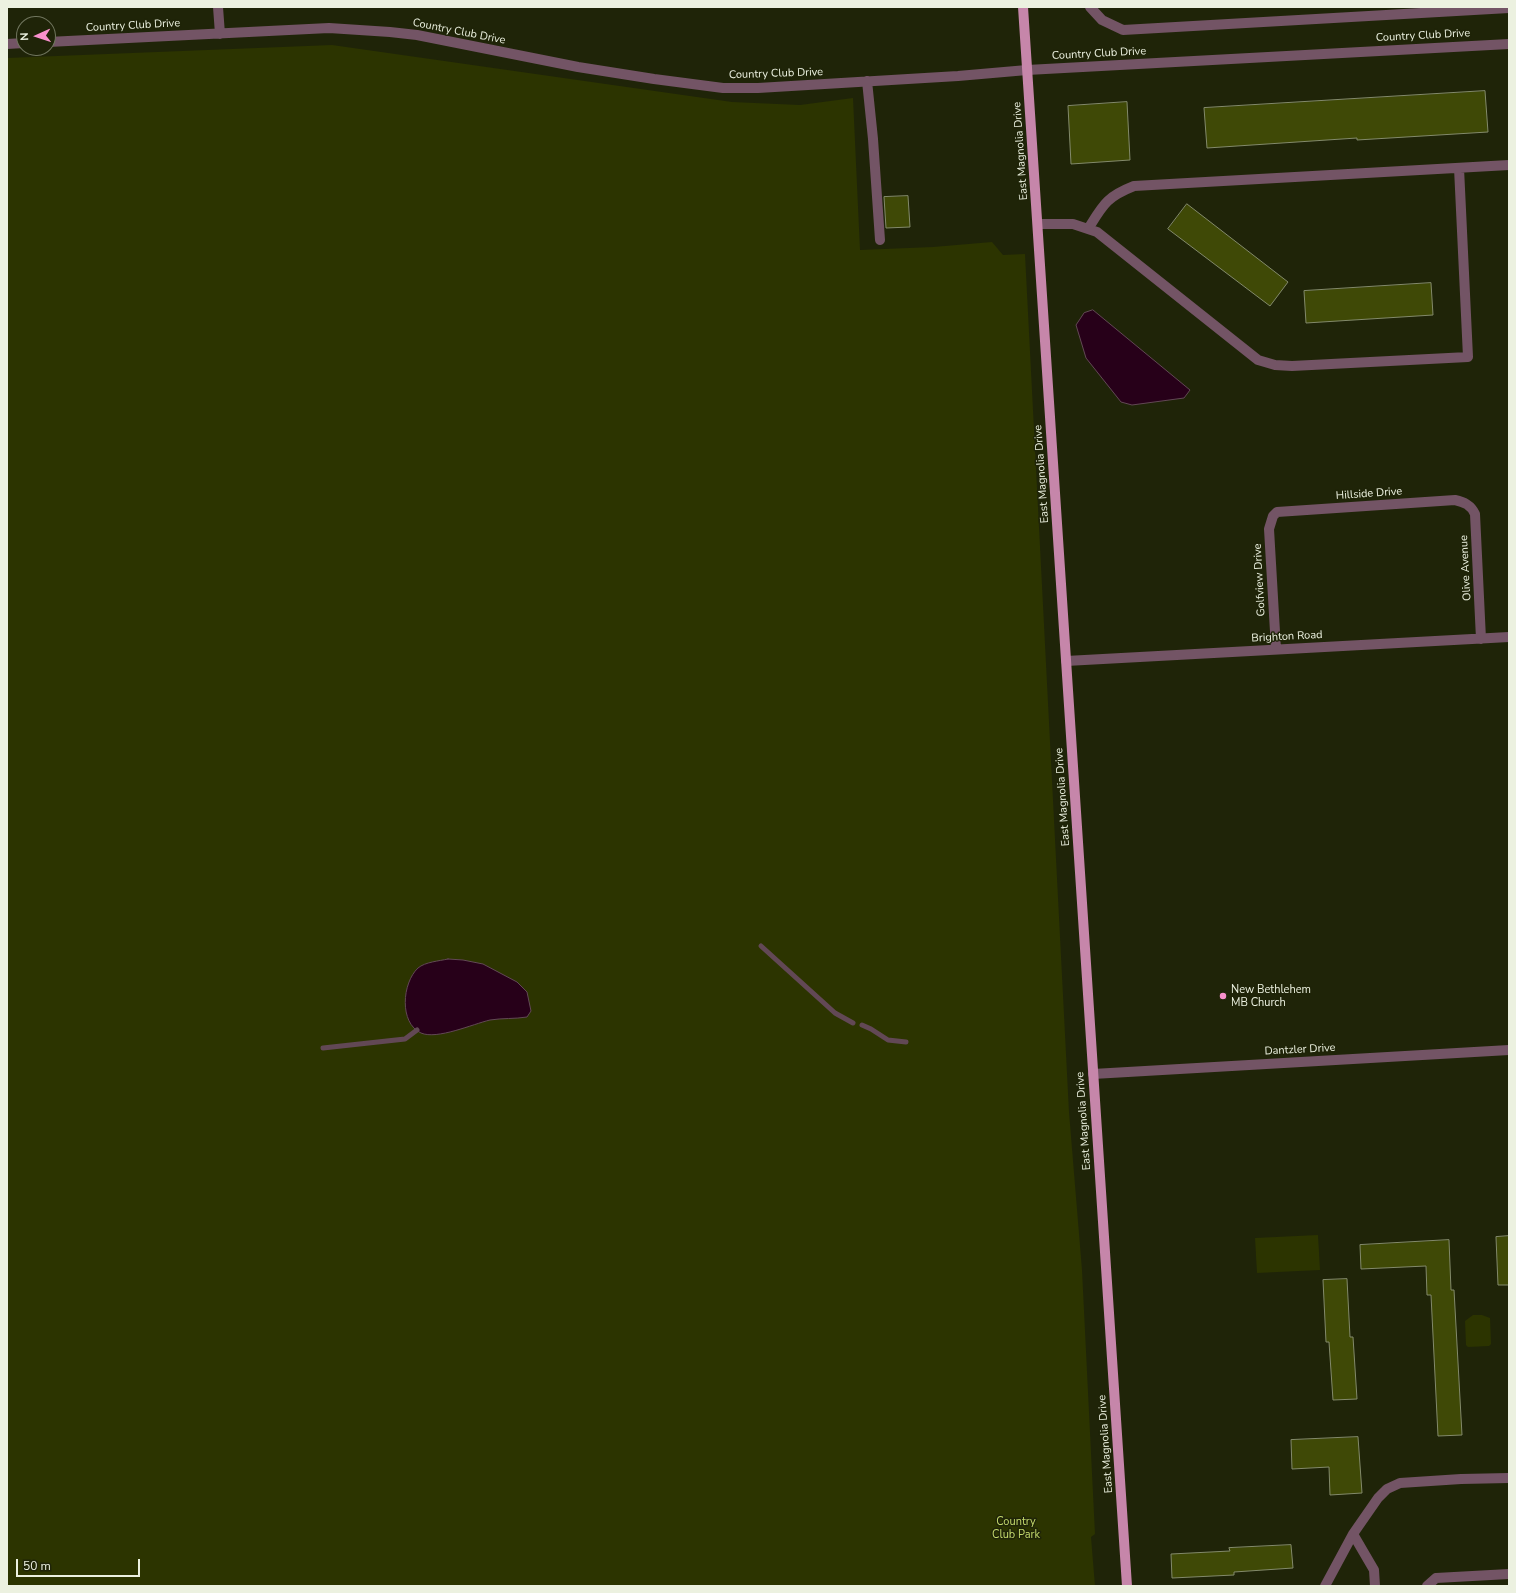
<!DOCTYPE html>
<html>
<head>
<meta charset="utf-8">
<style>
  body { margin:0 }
  #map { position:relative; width:1516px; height:1593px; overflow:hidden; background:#1f2408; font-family:"Nunito Sans",sans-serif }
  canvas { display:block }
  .frame { position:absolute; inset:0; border:8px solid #ecf1e0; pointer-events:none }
  .north { position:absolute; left:16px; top:16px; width:40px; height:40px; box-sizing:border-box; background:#1f2408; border:1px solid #71765e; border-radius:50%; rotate:267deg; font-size:11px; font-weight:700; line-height:16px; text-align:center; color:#ecf1e0 }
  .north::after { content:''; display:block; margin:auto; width:14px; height:18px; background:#f890cc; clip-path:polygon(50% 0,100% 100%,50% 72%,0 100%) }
  .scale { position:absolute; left:16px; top:1559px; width:124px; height:18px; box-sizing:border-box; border:2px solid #ecf1e0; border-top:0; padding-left:5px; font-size:12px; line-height:14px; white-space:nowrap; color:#ecf1e0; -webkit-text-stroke:3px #1f2408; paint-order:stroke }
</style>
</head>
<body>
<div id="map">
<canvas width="1516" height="1593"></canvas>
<div class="frame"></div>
<div class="north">N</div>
<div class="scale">50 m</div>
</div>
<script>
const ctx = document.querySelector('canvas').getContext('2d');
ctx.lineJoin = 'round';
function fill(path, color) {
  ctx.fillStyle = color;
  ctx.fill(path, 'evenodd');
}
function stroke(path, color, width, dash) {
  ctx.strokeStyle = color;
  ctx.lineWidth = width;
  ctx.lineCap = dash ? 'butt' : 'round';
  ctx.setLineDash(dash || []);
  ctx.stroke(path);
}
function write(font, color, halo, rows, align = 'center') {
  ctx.font = font + ' "Nunito Sans",sans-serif';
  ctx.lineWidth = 3;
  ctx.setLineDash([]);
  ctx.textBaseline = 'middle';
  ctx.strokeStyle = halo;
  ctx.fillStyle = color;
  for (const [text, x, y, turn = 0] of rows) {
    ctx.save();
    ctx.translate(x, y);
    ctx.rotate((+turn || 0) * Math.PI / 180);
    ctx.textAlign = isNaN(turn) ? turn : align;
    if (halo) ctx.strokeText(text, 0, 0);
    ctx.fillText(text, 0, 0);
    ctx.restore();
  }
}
const green = new Path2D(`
  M332,45L732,102L800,105L853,98L860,250L933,247L992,242L1003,255L1025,254L1069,1112L1082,1270L1095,1534L1091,1537L1095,1586H7V58Z
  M1318,1235L1320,1270L1257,1273L1255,1238Z
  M1473,1315H1482L1490,1318L1491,1344L1489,1346L1468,1347L1466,1345L1465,1321Z`);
const water = new Path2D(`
  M1093,310L1190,390L1184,398L1132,405L1121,402L1086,358L1076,325L1084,313Z
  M448,959L463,960L483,964L517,982L527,992L531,1011L527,1017C515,1019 502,1018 490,1020C473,1024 437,1040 421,1033C399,1023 402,983 418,968C425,962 439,961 448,959Z`);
const stream = new Path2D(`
  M761,946L835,1013L853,1023
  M862,1025L871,1029L888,1040L906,1042
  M323,1048L405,1039L417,1030`);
const building = new Path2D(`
  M1485,91L1488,132L1357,140V138L1207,148L1204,108Z
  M1127,102L1130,160L1071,164L1068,106Z
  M908,196L910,227L886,228L884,197Z
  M1187,204L1288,282L1270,306L1168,229Z
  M1431,283L1433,315L1306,323L1304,291Z
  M1509,1236V1285H1498L1496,1237Z
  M1449,1240L1451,1290H1454L1462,1435L1438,1436L1431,1295H1427L1426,1266L1361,1269L1360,1245Z
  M1347,1279L1350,1337H1353L1357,1399L1333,1400L1329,1342H1326L1323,1280Z
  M1358,1437L1362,1493L1330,1495L1329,1467L1292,1469L1291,1440Z
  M1291,1545L1293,1568L1234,1572V1575L1172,1578L1171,1554L1230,1551L1229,1548Z`);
const minor = new Path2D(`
  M218,7L220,34
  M1090,7L1102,20L1123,30L1509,8
  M48,42L329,28L390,32L417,35L578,67L654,79L723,88H758L958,76L1027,70L1509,44
  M7,44L24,43
  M867,81L873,139L880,240
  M1038,224H1073L1097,232L1258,360L1275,365L1292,366L1468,357L1459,168
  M1088,229C1103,205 1106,197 1134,186L1509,165
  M1276,649L1269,529L1273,516L1277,512L1455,500C1464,502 1471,505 1475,514L1481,639
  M1066,661L1509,637
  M1093,1074L1509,1050
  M1353,1534L1374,1570L1375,1586
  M1325,1586L1353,1534L1378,1498L1387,1489L1400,1483L1461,1479L1509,1478
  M1427,1586L1436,1578L1509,1574`);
const major = new Path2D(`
  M1023,7L1127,1586`);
const markers = [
  [1223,996,4,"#f890cc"]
];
const streetNames = [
  ["Country Club Drive",133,26,-3],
  ["Country Club Drive",459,32,11],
  ["Country Club Drive",1423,36,-3],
  ["Country Club Drive",1099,54,-3],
  ["Country Club Drive",776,74,-2],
  ["East Magnolia Drive",1021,151,-94],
  ["East Magnolia Drive",1042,474,-94],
  ["Hillside Drive",1369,494,-4],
  ["Olive Avenue",1466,568,-93],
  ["Golfview Drive",1260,580,-93],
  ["Brighton Road",1287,637,-3],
  ["East Magnolia Drive",1063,797,-94],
  ["Dantzler Drive",1300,1050,-3],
  ["East Magnolia Drive",1084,1121,-94],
  ["East Magnolia Drive",1106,1444,-94]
];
const poiNames = [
  ["New Bethlehem",1231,990],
  ["MB Church",1231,1003]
];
const parkNames = [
  ["Country",1016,1522],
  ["Club Park",1016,1535]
];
fill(green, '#2c3400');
fill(water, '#270019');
stroke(water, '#624855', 1);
stroke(stream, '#624855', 5);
fill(building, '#3f4906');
stroke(building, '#838a6b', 1);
stroke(minor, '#735465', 10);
stroke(major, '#c686aa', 10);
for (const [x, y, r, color] of markers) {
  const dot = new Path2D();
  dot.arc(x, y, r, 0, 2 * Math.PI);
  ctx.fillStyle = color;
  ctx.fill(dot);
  stroke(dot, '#1f2408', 1.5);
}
write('11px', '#ecf1e0', '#1f2408', streetNames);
write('11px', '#ecf1e0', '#1f2408', poiNames, 'left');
write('11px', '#c4d96c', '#1f2408', parkNames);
</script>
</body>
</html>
